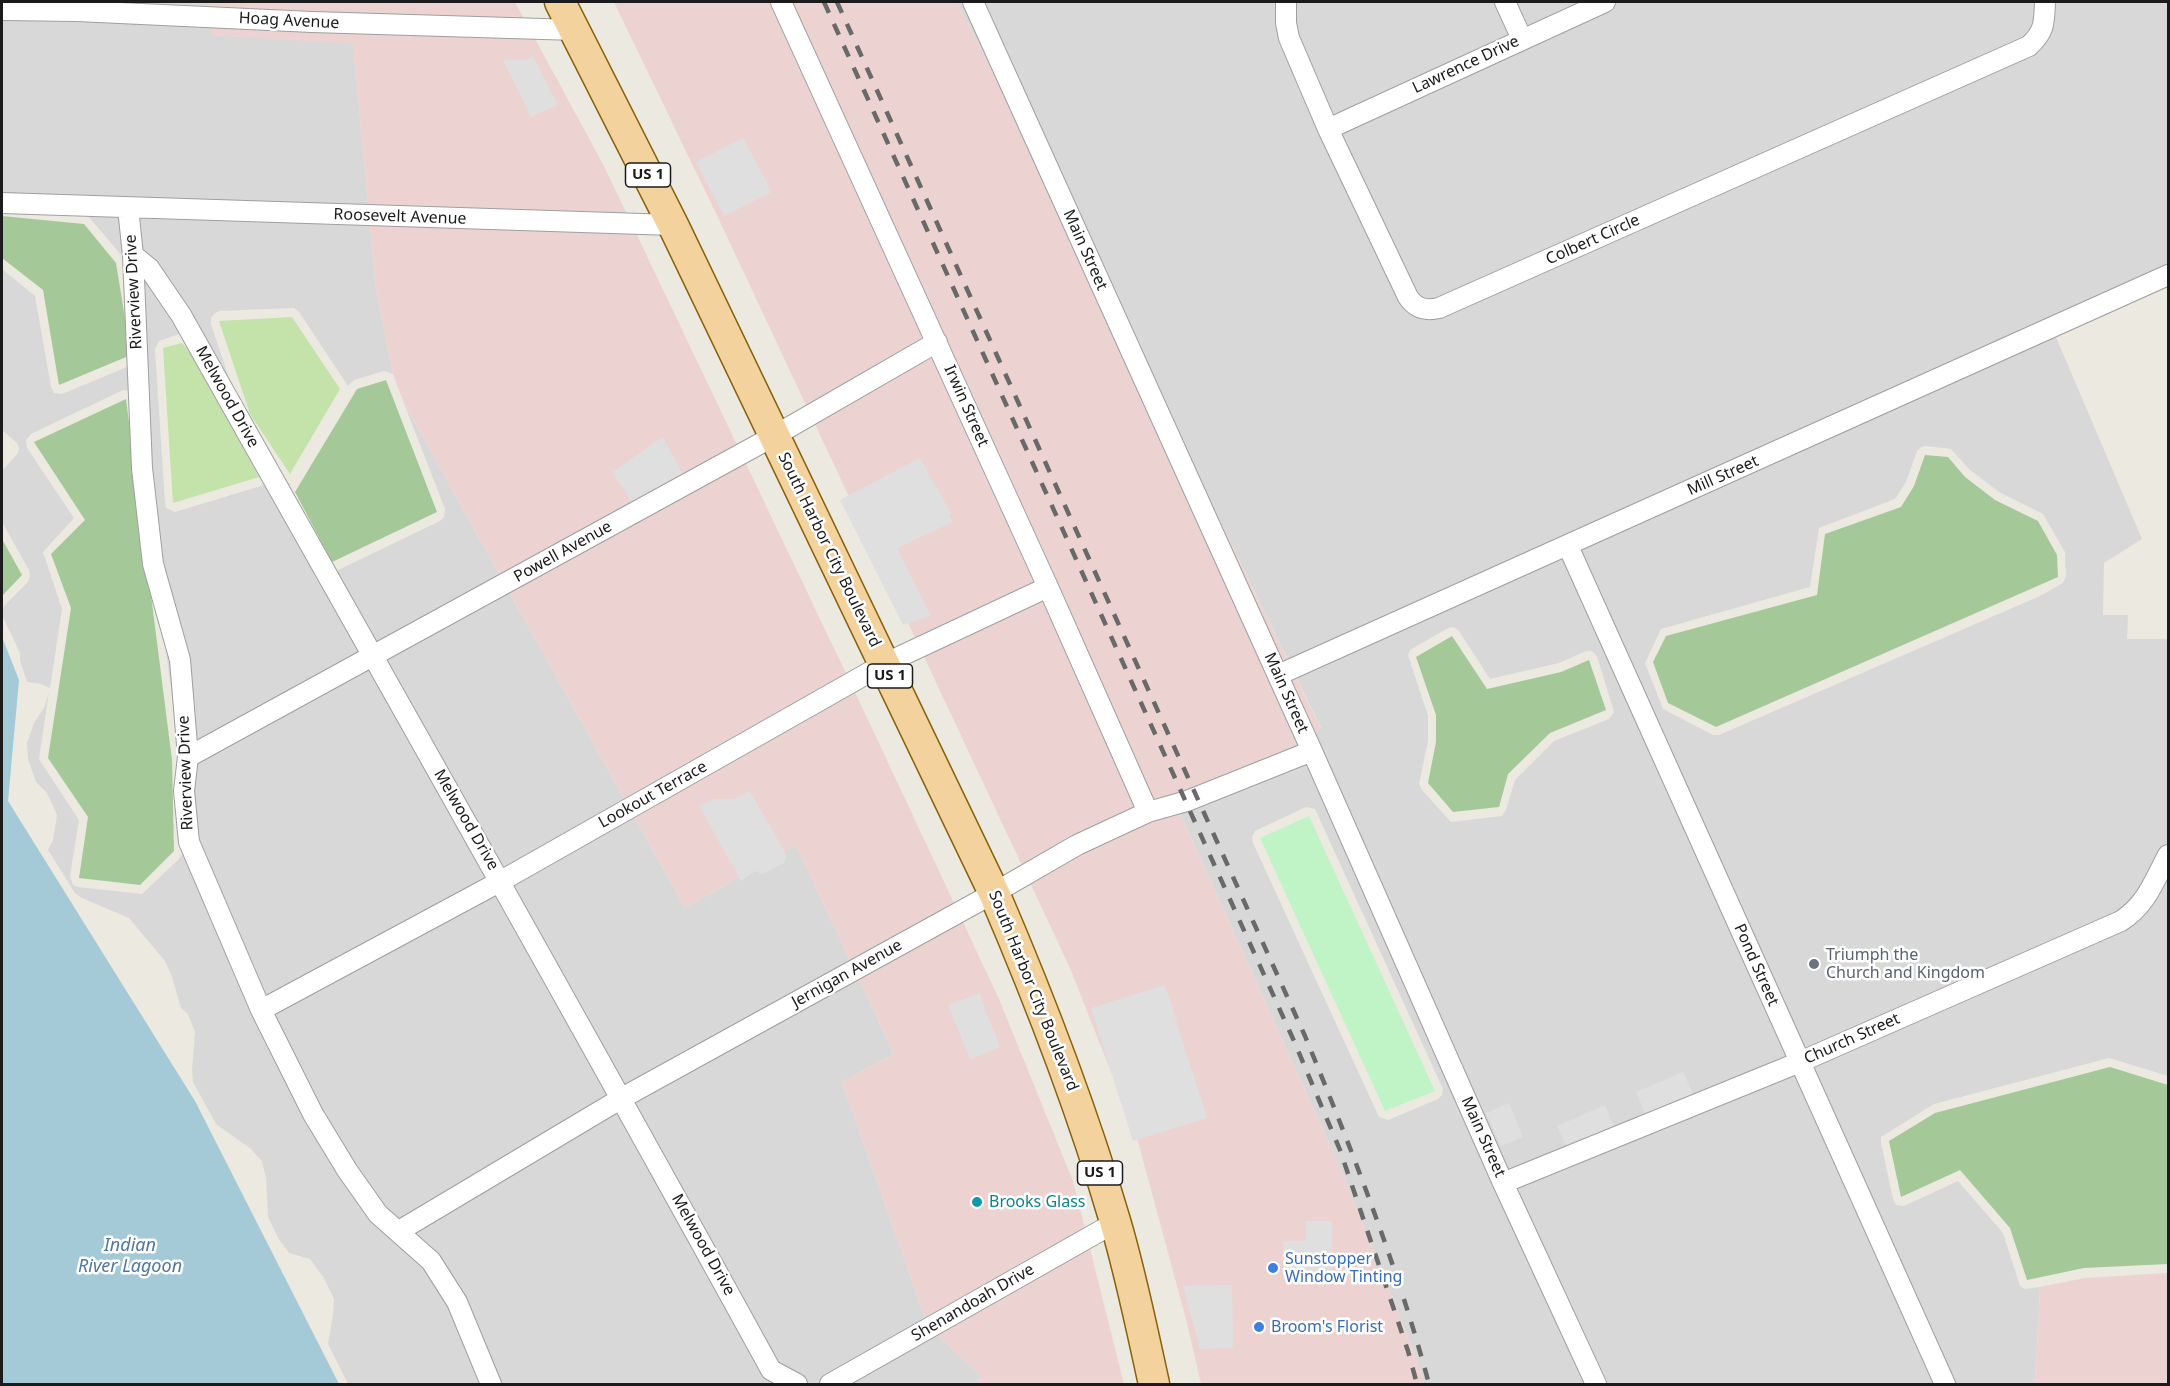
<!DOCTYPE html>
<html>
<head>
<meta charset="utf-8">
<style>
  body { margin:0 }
  #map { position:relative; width:2170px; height:1386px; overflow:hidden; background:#ece9e1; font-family:"Noto Sans",sans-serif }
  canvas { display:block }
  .frame { position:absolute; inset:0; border:3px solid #1b1b1b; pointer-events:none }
</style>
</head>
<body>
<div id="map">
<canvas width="2170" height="1386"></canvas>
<div class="frame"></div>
</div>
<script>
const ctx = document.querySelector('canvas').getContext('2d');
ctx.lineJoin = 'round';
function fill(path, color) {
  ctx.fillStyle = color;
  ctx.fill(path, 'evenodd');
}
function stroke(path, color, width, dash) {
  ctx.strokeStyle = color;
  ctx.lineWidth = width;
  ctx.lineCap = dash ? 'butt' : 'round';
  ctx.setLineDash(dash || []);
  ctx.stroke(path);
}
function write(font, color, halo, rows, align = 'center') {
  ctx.font = font + ' "Noto Sans",sans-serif';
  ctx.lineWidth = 5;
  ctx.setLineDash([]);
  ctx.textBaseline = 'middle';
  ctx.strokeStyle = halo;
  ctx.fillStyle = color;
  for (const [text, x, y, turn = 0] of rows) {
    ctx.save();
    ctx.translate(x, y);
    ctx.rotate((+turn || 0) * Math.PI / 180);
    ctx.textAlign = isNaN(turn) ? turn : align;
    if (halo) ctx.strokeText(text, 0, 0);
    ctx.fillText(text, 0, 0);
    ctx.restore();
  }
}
const residential = new Path2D(`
  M2,2H210L212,35L353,43L376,288L393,374L384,371L354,380L348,386L299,312L294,308L219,311L214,314L211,318V324L242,417L285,482L290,484L287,489L336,571L440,521L444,517L445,509L403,401L685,908L796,845L894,1054L842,1082L928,1326L979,1374L980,1384H348L328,1344L333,1315L334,1299L324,1278L310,1259L289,1253L278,1238L268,1217L266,1178L262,1161L251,1149L216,1124L193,1082L192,1070L195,1032L188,1014L181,1008L172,977L165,961L129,918L82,898L75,893L48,850L53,840L57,815L47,793L36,782L28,759L27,743L34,723L45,706L49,692L39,759L79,820L70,876L73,885L78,887L142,894L179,859L182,854L180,759L133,395L130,391L123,390L31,434L26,440L27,448L74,518L43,552L62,609L50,688L41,684L27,682L20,660V653L2,615V608L28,582L30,576L29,570L2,522V471L18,453L19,448L17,443L2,430V269L35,296L51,387L54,393L62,394L134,364L122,256L88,216L2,207ZM179,334L185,335L265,483L261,486L175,512L166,508L165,503L155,349L159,341Z
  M957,2H2168V275L2056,337L2142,539L2104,563L2103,615H2128L2127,639H2168V1076L2109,1058L1934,1104L1881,1137V1143L1893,1199L1896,1205L1904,1206L1958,1181L2003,1233L2020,1286L2025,1289L2040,1287L2035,1384H1424L1417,1360L1343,1174L1179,811L1321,728L1172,422ZM1926,446L1951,449L1970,470L1999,492L2043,514L2065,552L2066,576L2063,583L2040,596L1719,735H1713L1663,709L1645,663L1661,629L1810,587L1819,528L1895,499L1906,482L1917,451L1921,447ZM1454,627L1459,631L1490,679L1559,663L1586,651H1592L1597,656L1614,712L1609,719L1554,741L1515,780L1506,810L1502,816L1451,822L1422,790L1419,784L1428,741V716L1408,655L1410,650L1448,628ZM1306,807L1315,809L1443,1089L1442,1095L1438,1099L1388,1120L1379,1117L1253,843L1252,837L1255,831Z`);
const commercial = new Path2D(`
  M210,2H515L604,166L862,707L999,999L1073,1181L1124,1384H980L979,1374L928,1326L842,1082L894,1054L796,845L685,908L403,401L393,374L376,288L353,44L211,35Z
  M614,2H957L1172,422L1321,729L1179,811L1343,1174L1417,1360L1424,1384H1201L1187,1323L1137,1138L1070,968L722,226Z
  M2168,1273V1384H2035L2040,1287L2085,1278Z`);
const grass = new Path2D(`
  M292,317L340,389L290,474L250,414L219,321Z
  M182,343L201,366L259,477L173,503L163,348Z`);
const forest = new Path2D(`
  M2,216L84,224L116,263L131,355L59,385L43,290L2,258Z
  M386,380L437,512L332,562L295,492L357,389Z
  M126,399L172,760L174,851L140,885L79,878L88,817L48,758L71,608L51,554L85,520L34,442Z
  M1925,455L1948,457L1965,477L1995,500L2038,521L2057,555L2058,577L1716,727L1668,703L1653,662L1666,636L1817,595L1825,534L1901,507L1914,486Z
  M2,539L22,575L2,596Z
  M1452,636L1487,689L1561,672L1589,660L1606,710L1550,733L1508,774L1499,807L1453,812L1428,783L1436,742V715L1416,657Z
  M2110,1067L2168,1085V1264L2084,1268L2027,1280L2010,1228L1960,1170L1901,1197L1889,1141L1935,1113Z`);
const park = new Path2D(`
  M1309,816L1435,1091L1385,1111L1260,838Z`);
const parking = new Path2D(`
  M533,56L558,105L531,117L503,60H526Z
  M743,138L772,192L724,216L696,162Z
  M663,437L684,476L634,505L612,472Z
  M920,458L951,513L949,515L953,522L897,548L931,616L903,625L840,500Z
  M750,791L787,856L784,863L762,874L755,871L741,881L699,806L713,799H734Z
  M1165,985L1207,1118L1133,1141L1091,1008Z
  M979,993L1000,1047L970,1059L948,1005Z
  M1683,1072L1695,1098L1647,1118L1636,1092Z
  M1509,1103L1523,1137L1501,1146L1486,1113Z
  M1605,1105L1616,1131L1569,1152L1557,1126Z
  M1306,1221H1332V1279H1283V1241H1306Z
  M1232,1285L1233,1348L1200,1349L1183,1286Z`);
const water = new Path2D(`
  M2,637L19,680L8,801L195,1101L339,1384H2Z`);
const minor = new Path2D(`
  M781,2L1048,587L1148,812
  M973,2L1312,751L1503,1183L1596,1384
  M1286,2V23L1289,38L1328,129L1408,297C1416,309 1426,311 1439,308L2029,46C2045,31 2044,23 2045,2
  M1505,2L1522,39
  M2,10L77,11L312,22L576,30
  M1328,129L1605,2
  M2,203L673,225
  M128,208L133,255L142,468L153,564L180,660L188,757L184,791L189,842L261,1010L313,1114L347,1170L378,1214L431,1261L457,1302L491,1384
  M133,255L149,268L181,315C378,666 577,1016 771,1370L797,1384
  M1568,546L1945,1384
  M1278,675L2168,275
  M188,757L774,436L937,342
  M261,1010L501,881L884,664L1048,587
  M1503,1183L1800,1062L2121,921C2147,904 2154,881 2168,855
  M399,1231L622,1098L994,893L1077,845L1148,812L1187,801L1312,751
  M830,1384L1116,1222`);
const primary = new Path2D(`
  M560,2L673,225L994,893C1040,1000 1082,1109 1115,1221C1131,1275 1142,1330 1154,1384`);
const rail = new Path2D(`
  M824,2L1294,1041L1340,1150L1408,1351L1417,1384
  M837,2L1305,1036C1352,1150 1397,1265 1429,1384`);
const markers = [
  [1814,964,6,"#6b7280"],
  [977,1202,6,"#0f9aa8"],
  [1273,1268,6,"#3f7fe0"],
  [1259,1327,6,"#3f7fe0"]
];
const shields = [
  [648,175,45],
  [890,676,45],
  [1100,1173,45]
];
const shieldNames = [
  ["US 1",648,175],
  ["US 1",890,676],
  ["US 1",1100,1173]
];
const streetNames = [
  ["Hoag Avenue",289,21,3],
  ["Lawrence Drive",1466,65,-25],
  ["Roosevelt Avenue",400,217,2],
  ["Colbert Circle",1593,240,-24],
  ["Main Street",1085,250,66],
  ["Riverview Drive",134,292,-93],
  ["Melwood Drive",227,397,61],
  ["Irwin Street",966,406,66],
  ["Mill Street",1723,476,-24],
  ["South Harbor City Boulevard",829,550,64],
  ["Powell Avenue",563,552,-29],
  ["Main Street",1286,693,66],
  ["Riverview Drive",186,773,-92],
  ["Lookout Terrace",653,795,-29],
  ["Melwood Drive",466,820,60],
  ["Pond Street",1756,965,66],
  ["Jernigan Avenue",847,974,-29],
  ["South Harbor City Boulevard",1033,991,68],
  ["Church Street",1852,1039,-24],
  ["Main Street",1483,1137,66],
  ["Melwood Drive",703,1245,61],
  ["Shenandoah Drive",973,1303,-30]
];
const worshipNames = [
  ["Triumph the",1826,955],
  ["Church and Kingdom",1826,973]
];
const cultureNames = [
  ["Brooks Glass",989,1202]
];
const shopNames = [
  ["Sunstopper",1285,1259],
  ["Window Tinting",1285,1277],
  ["Broom's Florist",1271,1327]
];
const waterNames = [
  ["Indian",130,1246],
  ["River Lagoon",130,1267]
];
fill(residential, '#d9d8d8');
fill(commercial, '#ecd3d1');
fill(grass, '#c4e3aa');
fill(forest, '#a5c899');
fill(park, '#c0f4c6');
fill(parking, '#dfdfdf');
fill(water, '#a4c9d7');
stroke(minor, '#9f9f9f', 22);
stroke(primary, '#87620b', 33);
stroke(minor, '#fff', 20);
stroke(primary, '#f4d29e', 30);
stroke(rail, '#696969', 4.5, [12, 12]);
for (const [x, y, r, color] of markers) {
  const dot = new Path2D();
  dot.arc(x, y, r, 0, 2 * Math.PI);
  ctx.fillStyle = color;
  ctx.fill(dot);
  stroke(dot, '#fff', 2);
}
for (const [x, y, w] of shields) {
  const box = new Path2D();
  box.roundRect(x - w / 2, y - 12, w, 24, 4.5);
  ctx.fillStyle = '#fff';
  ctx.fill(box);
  stroke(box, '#1b1b1b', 1.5);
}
write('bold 15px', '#1b1b1b', null, shieldNames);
write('16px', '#1b1b1b', '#fff', streetNames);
write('16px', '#5b616d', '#fff', worshipNames, 'left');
write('16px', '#0d838f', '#fff', cultureNames, 'left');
write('16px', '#366cbe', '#fff', shopNames, 'left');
write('italic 18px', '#5076a2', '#fff', waterNames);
</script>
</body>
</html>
